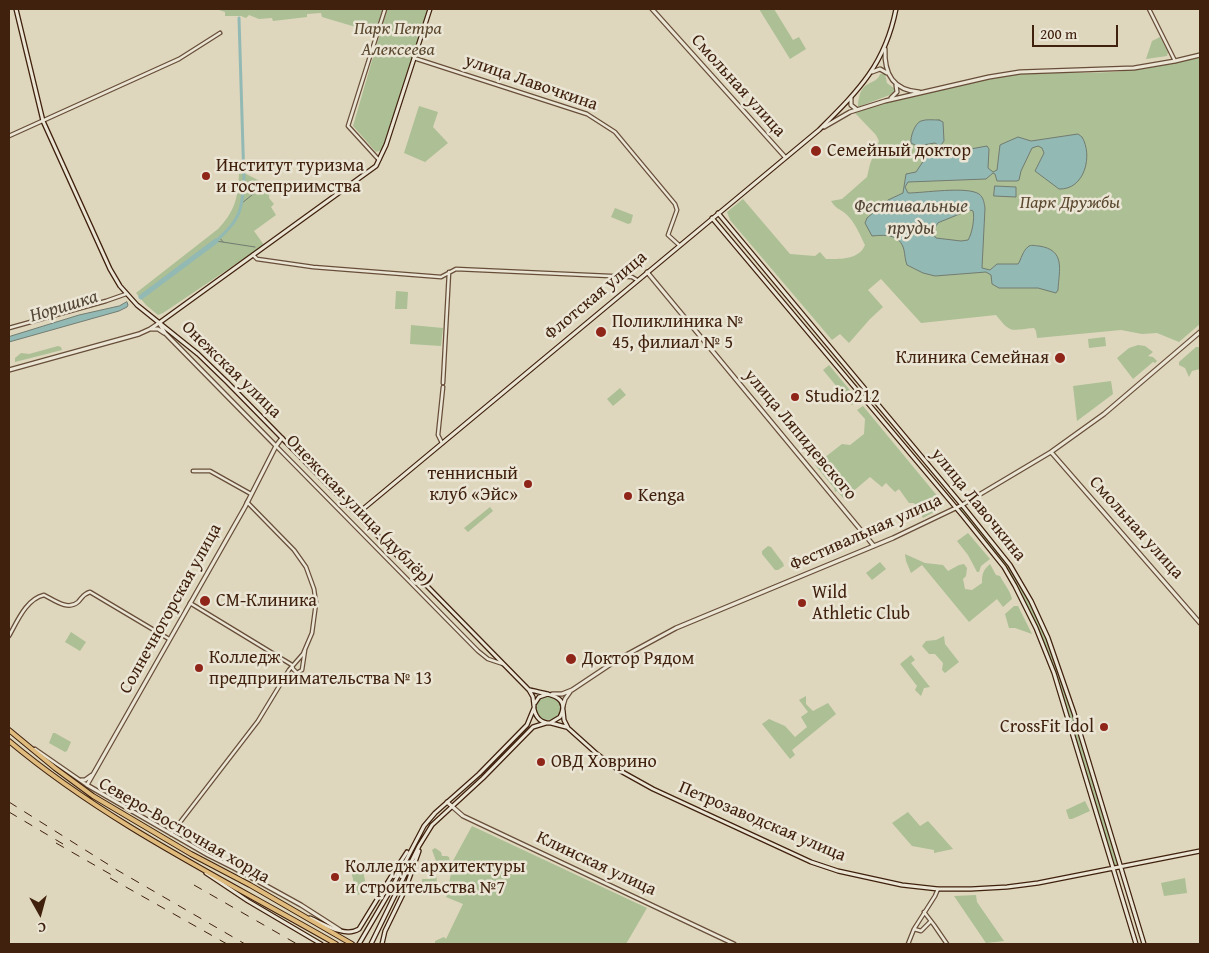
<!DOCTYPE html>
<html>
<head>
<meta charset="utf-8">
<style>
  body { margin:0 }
  #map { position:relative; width:1209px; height:953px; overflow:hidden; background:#ded7bd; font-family:"Gentium Book Plus",serif }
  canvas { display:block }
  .frame { position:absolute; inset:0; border:10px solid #40210d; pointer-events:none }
  .north { position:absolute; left:15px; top:888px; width:50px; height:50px; -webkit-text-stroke:4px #eae5d4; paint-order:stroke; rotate:173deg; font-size:14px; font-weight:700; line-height:20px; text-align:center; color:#40210d }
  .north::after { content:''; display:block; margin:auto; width:18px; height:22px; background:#40210d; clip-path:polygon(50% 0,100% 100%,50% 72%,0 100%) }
  .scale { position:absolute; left:1032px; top:25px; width:86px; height:22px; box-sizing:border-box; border:2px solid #40210d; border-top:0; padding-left:6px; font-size:15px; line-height:18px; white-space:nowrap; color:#40210d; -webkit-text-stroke:4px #eae5d4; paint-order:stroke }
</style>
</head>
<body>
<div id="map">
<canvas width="1209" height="953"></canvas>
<div class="frame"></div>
<div class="north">С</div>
<div class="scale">200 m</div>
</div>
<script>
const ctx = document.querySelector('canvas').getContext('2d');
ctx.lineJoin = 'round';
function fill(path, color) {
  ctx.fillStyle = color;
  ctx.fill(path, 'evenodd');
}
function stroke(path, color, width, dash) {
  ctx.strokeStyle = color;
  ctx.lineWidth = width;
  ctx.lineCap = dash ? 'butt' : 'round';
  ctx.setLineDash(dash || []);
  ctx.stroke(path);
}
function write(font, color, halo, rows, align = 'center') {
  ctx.font = font + ' "Gentium Book Plus",serif';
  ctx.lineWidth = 5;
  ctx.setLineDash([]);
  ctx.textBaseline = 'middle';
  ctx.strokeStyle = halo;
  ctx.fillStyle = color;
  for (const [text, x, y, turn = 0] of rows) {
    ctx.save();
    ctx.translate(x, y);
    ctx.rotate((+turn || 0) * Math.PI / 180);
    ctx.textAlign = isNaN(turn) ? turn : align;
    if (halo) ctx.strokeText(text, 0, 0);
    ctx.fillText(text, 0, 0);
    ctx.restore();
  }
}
const green = new Path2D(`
  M216,9H383L376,33L322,17L321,13L307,14V17L273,21L272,18L259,19L249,15L246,18L241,16H225V12Z
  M387,9H428L385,141L382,150L376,152L353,126Z
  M759,9H774L793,40L799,37L806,49L790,59Z
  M1160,37L1168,52L1167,56L1146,59L1152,41Z
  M1200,57V324L1179,342L1157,333L1142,334L1121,330L1037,338L1036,331L1034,328C1010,330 1011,334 996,315L921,323L881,279L868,290L883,307L870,319L849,343L840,334L832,340L730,220L727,212L743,199L790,254L815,256L820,252L826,259C840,259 859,260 865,245C860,235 855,222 846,214C839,208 837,210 831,201L842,199L867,177L870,164L879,141L876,135L855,113C904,95 967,80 1018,74C1050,71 1082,74 1114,72C1143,70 1172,64 1200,57Z
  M880,74H885L887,83L895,89V93L858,107C859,77 876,87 880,74Z
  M419,106L438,112L433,127L448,143L425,162L404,153Z
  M239,174H246L270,186L269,198L274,204L271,207L276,215L254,231L264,245L163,313L158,315L146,305L136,293L218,229C235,211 238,198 239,174Z
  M615,208L633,215L631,223L628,224L611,217Z
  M396,291L408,292L407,309H395Z
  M411,325L443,328L441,346L410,344Z
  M1105,337L1106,346L1089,348L1088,339Z
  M1138,345L1145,346L1153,352L1148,356L1153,357L1157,361L1155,363L1153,362L1133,379L1117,358L1129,348Z
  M58,346L61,347L62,350L15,362V358L21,353L29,354Z
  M1196,347H1200V369L1192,371L1189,377L1185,368L1179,365V362Z
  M829,365L858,400L852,405L823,370Z
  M1111,381L1113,394L1077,421L1073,386Z
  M620,388L626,395L613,406L607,399Z
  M863,406L939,498L936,504V511L923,518L914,503H909L899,489L895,492L886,483L882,487L870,477L844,499L837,491L835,492L834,488L815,465L842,444L850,445L864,434L865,419L857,410Z
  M962,505L1002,554L1031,601L1060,671L1121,867L1114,868L1060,691L1036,628L1004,567L957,508Z
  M490,507L493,511L468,532L464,528Z
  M968,533L990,559L981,566L979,572H977L968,555L957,541Z
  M768,546L771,547L783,563L784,566L778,570H775L762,554V551Z
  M905,554L925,563L943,565L948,571L959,565L964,564L967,568L966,576L963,579L965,589L972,590L982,583C982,574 983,570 990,564L996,575L1000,576C1004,584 1010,590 1012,599L1003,607L997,599L969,622L922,565L911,573L906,561Z
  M880,562L886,569L872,580L866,573Z
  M1014,606H1018L1032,634L1015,628H1009L1005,614Z
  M71,632L86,642L80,651L65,642Z
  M944,636L945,644L959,662L945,673L942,670L943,663L935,654H929L922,646L926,641L936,640Z
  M911,655L915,660L911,663L930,687L924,688L921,696L915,690L917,686L900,664Z
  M536 708a12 12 0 1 1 24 0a12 12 0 1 1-24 0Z
  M806,696V704L813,711L828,703L836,714L792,750L795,755L790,759L762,724L769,719L785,726L795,737L807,727L801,717L808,712L799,700Z
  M53,733H55L71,742L67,751L65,752L49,743Z
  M1085,801L1090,811L1072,819H1069L1066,810Z
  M908,812L920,826L928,821L953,849L934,853V850L912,846L892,823Z
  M472,826L647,908L626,944L435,943V941L444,937L446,939L463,904L446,897L452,869L449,868Z
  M435,848L441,852L442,856H447L449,857L450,862L444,871L433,872L436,873L437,884L428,891L423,888L422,879H430L427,866L432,865L433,861H436L432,850Z
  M361,864L368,892L357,895L350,867Z
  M1185,878L1187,893L1164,896L1161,883Z
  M976,895L977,902L1004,941L986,943L954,896Z`);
const water = new Path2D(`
  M939,120L943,122L944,141L941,145L943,149L965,150L987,146L989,149L988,168L993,172L997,170L1000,145L1002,144L1018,137L1031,141L1078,134L1082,137C1093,155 1085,190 1059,189L1035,171L1044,153L1042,148L1038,146L1032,148L1021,171L1019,180L1017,181H997L995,174L993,173L986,179L908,182L905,187L908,193C923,193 967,186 979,194C984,198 984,203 985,208L982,268L990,270L997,264H1018C1021,260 1023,250 1028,247C1030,244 1036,246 1039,246C1066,250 1059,270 1058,290L1056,293L1038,288H999L992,284L991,275L986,272L935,276L923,273L907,265C905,260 905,255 904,250C900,233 883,235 872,236L865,223L867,218L888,200L903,193L906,174L916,172L928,154L939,149L938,145L935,143L917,146L911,143C910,137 915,123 921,121C926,119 933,120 939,120ZM970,210L973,211C975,218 972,234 968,240L961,241L936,238L933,234L934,229L938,223Z
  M995,186L1016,187V197L994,196Z
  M127,302L128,305L127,307L119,311L9,342V337L11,336L79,315L119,306Z`);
const stream = new Path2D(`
  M242,203L257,191
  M220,238L223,242
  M216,241L255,247`);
const canal = new Path2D(`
  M216,241C239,221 242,212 244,182L239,18`);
const river = new Path2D(`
  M141,297L216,241`);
const minor = new Path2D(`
  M1149,9L1175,61
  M414,58L587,114L615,132L675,204L677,210L668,235L679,245
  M9,136L179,59L220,33
  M379,160L348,126L385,9
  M253,255L257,259L313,267L441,277L456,269L632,277L637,280
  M9,328L106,301L126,294
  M443,383L449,272
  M442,443L438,435L443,387
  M276,446L478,651L488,659L503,664
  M193,471H210L251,494
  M190,603L292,665
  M9,636C17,622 26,599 44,595C54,600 68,611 78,602C82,598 83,594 90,592L169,639
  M292,665L293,669L297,673L302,670L305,650
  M35,749L87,785
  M171,834L258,721L289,670L303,654L312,633L316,603L314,589L306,567L294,550L247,502
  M924,912L934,925L947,944
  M914,929L921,931L931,921
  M908,944L914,929L935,896L938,889`);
const tertiary = new Path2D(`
  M652,9L785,157
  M885,49C884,74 893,90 919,92
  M872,72L880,69L887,73
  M851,98V105L856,109
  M891,98L897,92L896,85
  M824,127L850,112L885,101L989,77L1020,72L1134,68L1175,61L1200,55
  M647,272L874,546
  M151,329H158L164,333
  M9,370L139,334L150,329L159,323L165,333L276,446
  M282,438L276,446L245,507L87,785L208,855L234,868L301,905L340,930
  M1051,452L1200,623
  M552,694H562L572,690L617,660L676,628L893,538L962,505L1051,452L1104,414L1200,332
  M563,706L565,699L570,692
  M81,780H85L92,775
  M447,802L463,816L734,944`);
const secondary = new Path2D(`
  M16,9L43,121L110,269L120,286L137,305L198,354L227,382L529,690L533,697L534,706
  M718,213L962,505L1010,565L1031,601L1048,638L1074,713L1144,944
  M712,218L963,516L1004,567L1015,586L1036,628L1054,673L1136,944
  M159,323L376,166L386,145L430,9
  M357,514L819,130C858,91 885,65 896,9
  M530,690C544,694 572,694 560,717L550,723C541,723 536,718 534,709
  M535,703L539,697L548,694
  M563,710L564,720L568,728L597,754L617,769L653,789L811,862L838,871L902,885L938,889H971L1007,887L1038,883L1200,851
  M551,723L566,727
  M206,873L248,901L321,944
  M310,918C324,924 345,938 359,929L394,872L407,852
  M359,944L390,891L424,826L435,813L479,774L527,725L534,708
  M371,944L419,846L432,825L483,778L533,727L546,723
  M382,944L385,931L405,890L419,851`);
const primary = new Path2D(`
  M9,730L55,768L93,796L191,854L250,885L352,944
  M9,741C108,824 225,880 336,944`);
const rail = new Path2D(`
  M9,802L117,870L245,944
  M9,812L63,844
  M56,843L117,878
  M110,878L227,944
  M194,885L297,944`);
const markers = [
  [816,151,6,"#8f2418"],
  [206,176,5,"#8f2418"],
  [601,332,6,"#8f2418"],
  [1060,358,6,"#8f2418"],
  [795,397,5,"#8f2418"],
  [528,484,5,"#8f2418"],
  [628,496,5,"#8f2418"],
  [205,601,6,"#8f2418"],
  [802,603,5,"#8f2418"],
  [571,659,6,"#8f2418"],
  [199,668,5,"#8f2418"],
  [1104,727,5,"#8f2418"],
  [541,762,5,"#8f2418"],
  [335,877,5,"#8f2418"]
];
const parkNames = [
  ["Парк Петра",398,29],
  ["Алексеева",398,50],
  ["Парк Дружбы",1070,203]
];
const streetNames = [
  ["улица Лавочкина",531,83,19],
  ["Смольная улица",738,86,48],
  ["Флотская улица",596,296,-40],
  ["Онежская улица",231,370,44],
  ["улица Ляпидевского",800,435,50],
  ["улица Лавочкина",978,505,51],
  ["Онежская улица (дублёр)",359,511,46],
  ["Смольная улица",1136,528,48],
  ["Фестивальная улица",866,533,-24],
  ["Солнечногорская улица",171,609,-61],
  ["Петрозаводская улица",762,822,23],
  ["Северо-Восточная хорда",184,831,30],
  ["Клинская улица",596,864,25]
];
const poiNames = [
  ["Семейный доктор",827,151],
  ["Институт туризма",216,166],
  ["и гостеприимства",216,187],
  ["Поликлиника №",612,322],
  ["45, филиал № 5",612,343],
  ["Клиника Семейная",1049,358,"right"],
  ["Studio212",805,397],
  ["теннисный",518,474,"right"],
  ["клуб «Эйс»",518,495,"right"],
  ["Kenga",638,496],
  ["Wild",812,593],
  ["Athletic Club",812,614],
  ["СМ-Клиника",216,601],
  ["Колледж",209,658],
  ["предпринимательства № 13",209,679],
  ["Доктор Рядом",582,659],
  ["CrossFit Idol",1094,727,"right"],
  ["ОВД Ховрино",551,762],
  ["Колледж архитектуры",345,867],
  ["и строительства №7",345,888]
];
const waterNames = [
  ["Фестивальные",911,207],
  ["пруды",911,229],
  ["Норишка",64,307,-17]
];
fill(green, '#acbf95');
fill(water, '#93b9b4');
stroke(water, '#727c71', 1);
stroke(stream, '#727c71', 1);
stroke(canal, '#93b9b4', 3);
stroke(river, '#93b9b4', 5);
stroke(minor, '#684e39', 5);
stroke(tertiary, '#684e39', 5.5);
stroke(secondary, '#40210d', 5.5);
stroke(primary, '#40210d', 6);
stroke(minor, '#eae5d4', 2.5);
stroke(tertiary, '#eae5d4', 3);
stroke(secondary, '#eae5d4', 3);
stroke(primary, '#dfbc7e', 4);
stroke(rail, '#40210d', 1, [9, 9]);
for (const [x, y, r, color] of markers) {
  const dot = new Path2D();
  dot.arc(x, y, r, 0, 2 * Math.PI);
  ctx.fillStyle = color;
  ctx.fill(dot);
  stroke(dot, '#eae5d4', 2);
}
write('italic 18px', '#5b482f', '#eae5d4', parkNames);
write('18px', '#40210d', '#eae5d4', streetNames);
write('18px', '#40210d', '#eae5d4', poiNames, 'left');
write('italic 19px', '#554737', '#eae5d4', waterNames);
</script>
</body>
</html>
